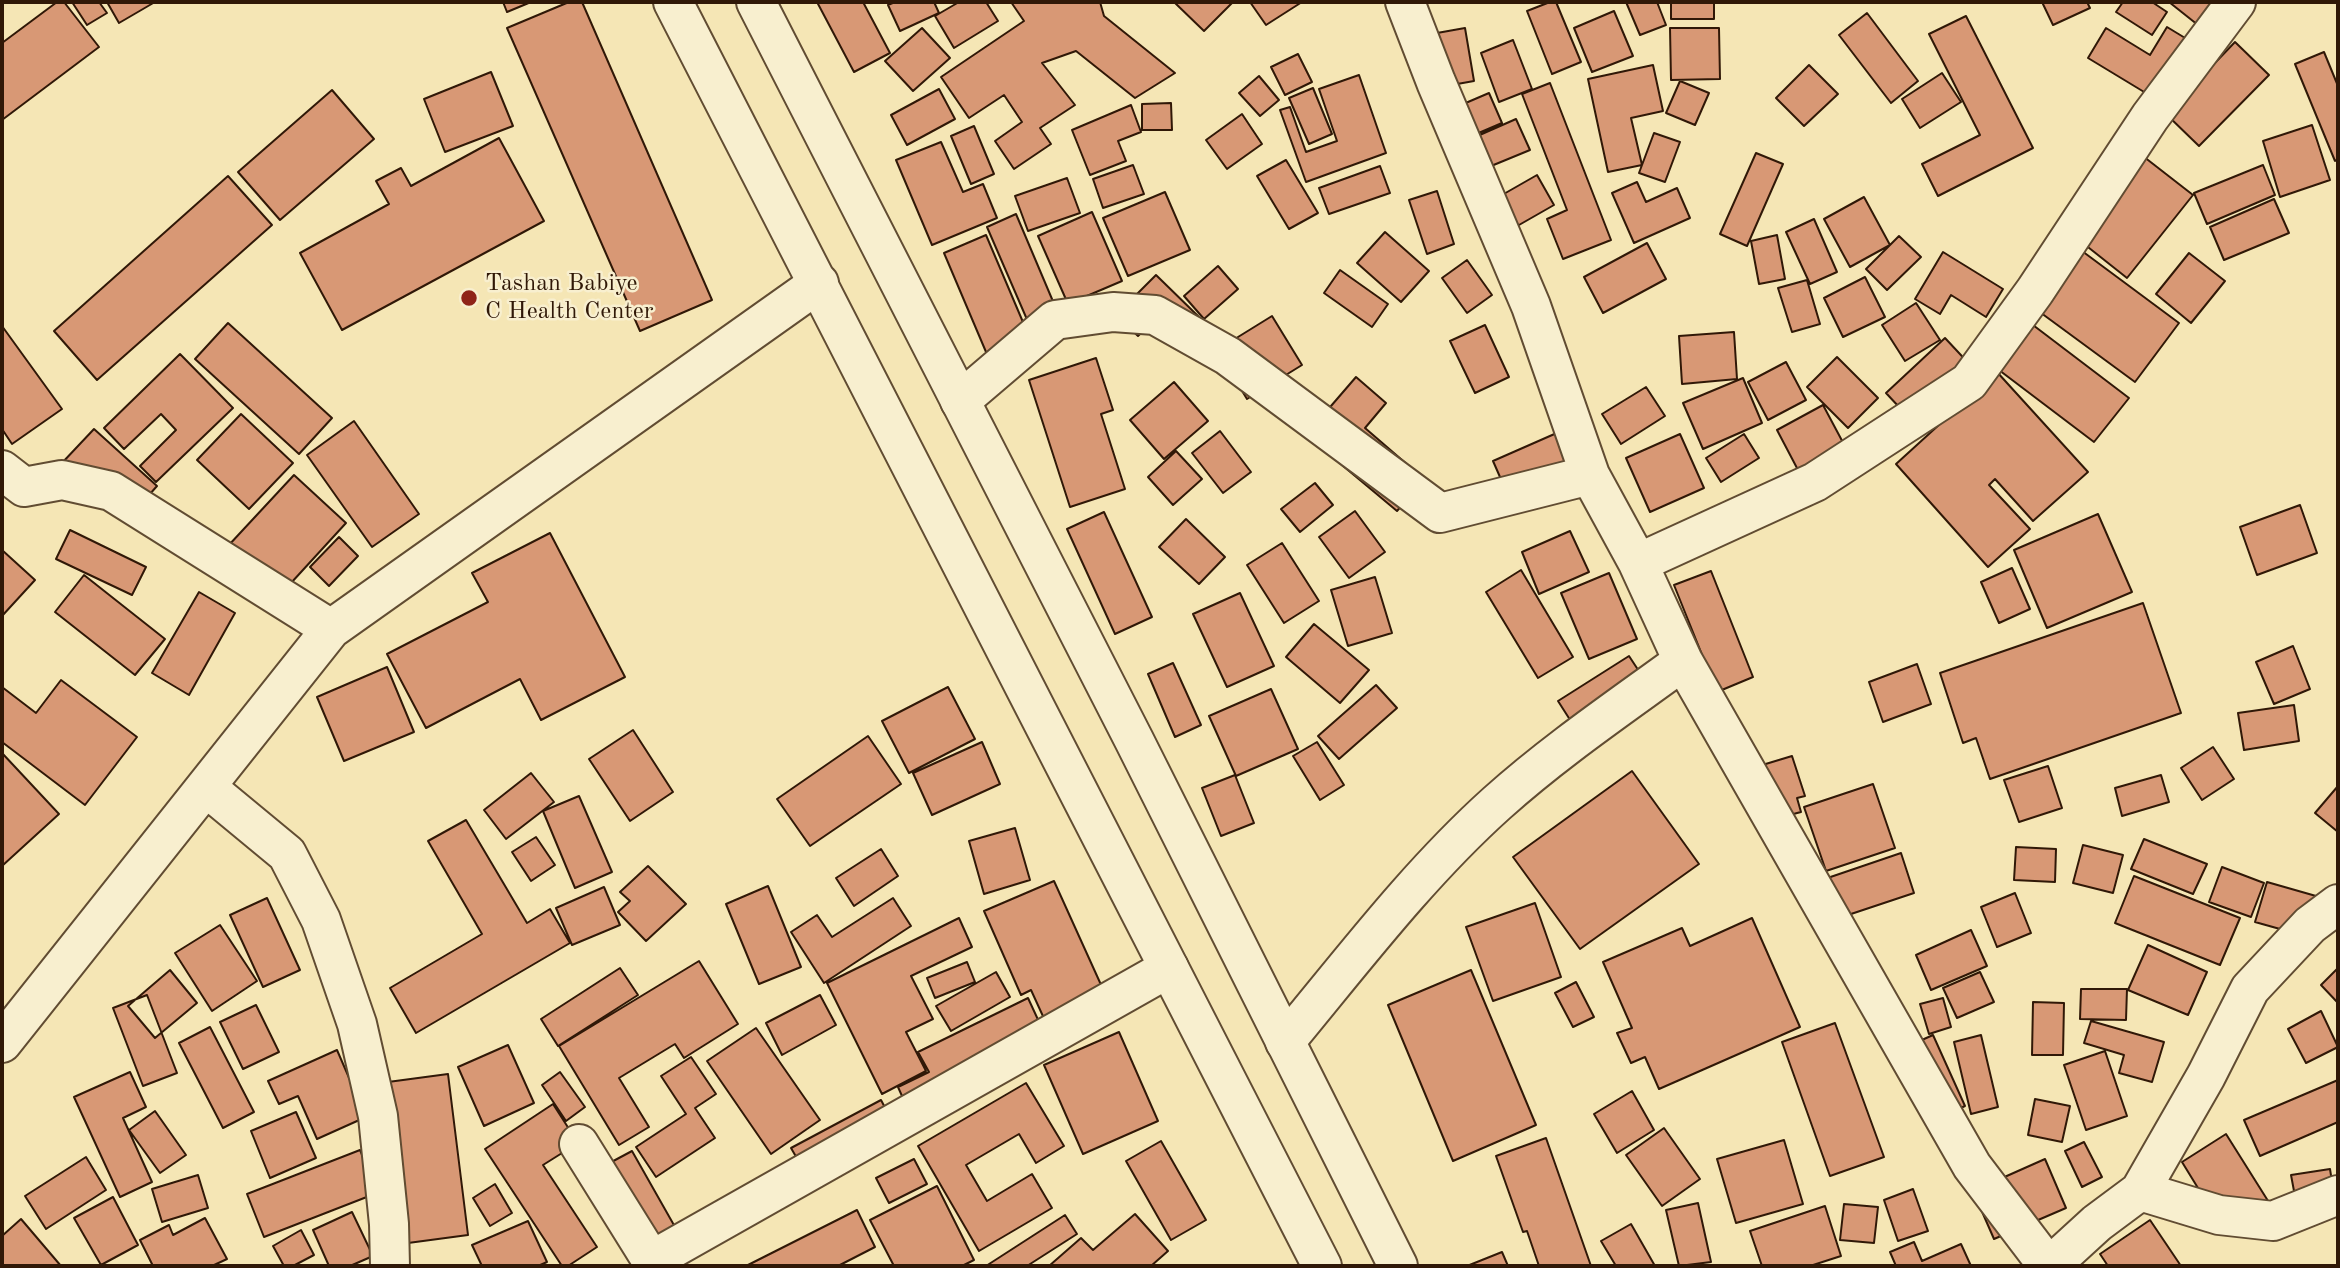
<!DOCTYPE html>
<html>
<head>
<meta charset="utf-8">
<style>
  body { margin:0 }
  #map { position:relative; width:2340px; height:1268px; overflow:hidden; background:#f5e6b5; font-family:"Old Standard TT",serif }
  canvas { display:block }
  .frame { position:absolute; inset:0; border:4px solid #301807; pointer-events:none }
</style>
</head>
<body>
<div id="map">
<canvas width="2340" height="1268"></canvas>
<div class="frame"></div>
</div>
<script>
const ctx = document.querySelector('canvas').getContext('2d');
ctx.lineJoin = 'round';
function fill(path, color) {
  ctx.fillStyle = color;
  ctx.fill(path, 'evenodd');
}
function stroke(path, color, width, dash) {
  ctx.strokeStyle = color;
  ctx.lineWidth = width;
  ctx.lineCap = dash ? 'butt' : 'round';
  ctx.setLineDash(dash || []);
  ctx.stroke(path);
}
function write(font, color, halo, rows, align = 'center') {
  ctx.font = font + ' "Old Standard TT",serif';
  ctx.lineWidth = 5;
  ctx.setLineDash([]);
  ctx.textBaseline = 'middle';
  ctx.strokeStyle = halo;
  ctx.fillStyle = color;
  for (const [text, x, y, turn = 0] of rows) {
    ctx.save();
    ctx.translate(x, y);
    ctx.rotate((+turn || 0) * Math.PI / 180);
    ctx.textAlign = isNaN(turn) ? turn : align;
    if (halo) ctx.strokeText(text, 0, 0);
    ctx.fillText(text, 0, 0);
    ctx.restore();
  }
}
const building = new Path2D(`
  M57,2H64L99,47L2,120V43Z
  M72,2H99L107,13L87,25Z
  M107,2H155L119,23Z
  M503,2H531L507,12Z
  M569,2H582L712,300L640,331L507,28Z
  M817,2H863L890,53L854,72Z
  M895,2H934L939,13L900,31L888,5Z
  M959,2H986L998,21L954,48L935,16Z
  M1011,2H1100L1104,16L1175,73L1135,98L1076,51L1042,63L1075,105L1040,128L1051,144L1014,169L995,141L1022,122L1004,95L969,118L941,77L1024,21Z
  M1174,2H1233L1204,31Z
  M1250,2H1302L1266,25Z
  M1550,2H1556L1581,62L1552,74L1527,11Z
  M1626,2H1657L1666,25L1640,35Z
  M1671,2H1714V19H1671Z
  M2042,2H2087L2090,8L2053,25Z
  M2123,2H2152L2167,12L2152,35L2116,12Z
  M2169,2H2225L2203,29Z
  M1614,11L1633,56L1592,72L1574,28Z
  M1867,13L1918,81L1891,103L1839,35Z
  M1966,16L2033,148L1938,196L1922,164L1980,135L1929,34Z
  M2167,27L2195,44L2159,101L2088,58L2106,28L2150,55Z
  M922,28L950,58L913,91L885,61Z
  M1465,28L1474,81L1446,86L1437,33Z
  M1670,28H1719L1720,79L1671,80Z
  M1513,40L1532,89L1499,102L1481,53Z
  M2235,42L2269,75L2199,146L2166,114Z
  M2324,52L2338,86V159L2335,161L2295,64Z
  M1298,54L1312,82L1285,95L1271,67Z
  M1653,65L1663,111L1631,118L1642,165L1608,172L1588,79Z
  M1809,65L1838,94L1804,126L1776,98Z
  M491,72L513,126L445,152L424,99Z
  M1942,73L1961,102L1920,128L1902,99Z
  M1359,75L1386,153L1306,182L1280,110L1290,107L1306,152L1337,141L1319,89Z
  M1259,76L1279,100L1260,116L1239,93Z
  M1680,81L1709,93L1695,125L1666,113Z
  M1550,83L1611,240L1563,259L1547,219L1567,210L1522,94Z
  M1313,88L1332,134L1309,144L1289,98Z
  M939,89L955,119L907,145L891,115Z
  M332,90L374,139L280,220L238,172Z
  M1489,93L1502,123L1467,138L1454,108Z
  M1171,103L1172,130H1142V104Z
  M1131,105L1141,132L1118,141L1126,161L1090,175L1072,130Z
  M1242,114L1262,144L1227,169L1206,140Z
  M1516,119L1530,150L1479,171L1466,141Z
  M2312,125L2330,180L2280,197L2263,141Z
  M974,126L994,174L971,184L951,136Z
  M1654,133L1680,142L1665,182L1639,173Z
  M499,138L544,221L342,330L300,253L389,204L376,181L401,168L411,186Z
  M941,142L963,192L983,184L997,218L932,245L896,160Z
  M1756,153L1783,164L1747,246L1720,234Z
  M2139,153L2193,195L2127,278L2074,236Z
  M1286,160L1318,213L1289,229L1257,176Z
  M1133,165L1144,194L1103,208L1093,179Z
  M2263,165L2275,195L2207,224L2194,193Z
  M1380,166L1390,193L1329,214L1319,188Z
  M1537,175L1554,205L1512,229L1495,199Z
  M228,176L272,225L97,380L54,331Z
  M1067,178L1080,213L1028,231L1015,196Z
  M1637,182L1646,202L1677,188L1690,218L1634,243L1612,193Z
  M1437,191L1454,244L1427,254L1409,200Z
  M1165,192L1190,250L1128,276L1103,218Z
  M1864,197L1890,245L1850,267L1824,219Z
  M2274,199L2289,233L2224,260L2210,227Z
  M1092,212L1122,281L1068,304L1038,236Z
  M1016,214L1063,325L1035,338L987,227Z
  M1814,219L1837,272L1810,284L1786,232Z
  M1385,232L1429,271L1401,302L1357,263Z
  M986,235L1031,341L989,359L944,253Z
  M1777,235L1785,279L1759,284L1751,241Z
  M1899,236L1921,257L1887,290L1866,269Z
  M1647,243L1666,279L1603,313L1584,277Z
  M2082,251L2179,323L2135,382L2037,310Z
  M1943,252L2003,289L1986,317L1951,295L1940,314L1915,299Z
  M2189,253L2225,281L2191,323L2156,294Z
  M1467,260L1492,295L1467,313L1442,278Z
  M1218,266L1238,289L1204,319L1184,296Z
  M1340,270L1388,304L1372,327L1324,293Z
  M1156,275L1198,316L1176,338L1156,318L1138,336L1116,315Z
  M1865,277L1885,317L1843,337L1824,298Z
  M1807,280L1820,324L1792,332L1778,288Z
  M1916,303L1940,340L1905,361L1882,325Z
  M1272,316L1302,365L1247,399L1217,350Z
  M2029,322L2129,398L2094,442L1995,367Z
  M228,323L332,418L299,454L195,359Z
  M1485,325L1509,377L1475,393L1450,341Z
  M2,326L62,409L12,444L2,429Z
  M1734,332L1737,379L1682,384L1679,336Z
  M1945,338L1973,368L1913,422L1886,393Z
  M180,354L233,408L156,482L140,466L176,430L161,414L124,449L104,428Z
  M1837,357L1878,398L1848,428L1807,387Z
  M1096,358L1113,410L1101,414L1125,489L1070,507L1029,380Z
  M1786,362L1806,400L1768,420L1748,382Z
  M1997,372L2088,472L2033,521L1995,479L1989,485L2030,529L1988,567L1896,464Z
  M1356,377L1386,403L1365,428L1424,479L1397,511L1306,435Z
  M1743,378L1762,423L1703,449L1683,403Z
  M1174,382L1208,421L1164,459L1130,420Z
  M1646,387L1665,416L1621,444L1602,414Z
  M1823,405L1855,465L1808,489L1777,430Z
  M241,414L293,463L249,509L197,460Z
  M354,421L419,514L372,547L307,455Z
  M94,429L157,486L126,521L61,464Z
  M1220,431L1251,472L1223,493L1192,453Z
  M1559,432L1580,480L1514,509L1493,461Z
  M1680,434L1704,488L1650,512L1626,458Z
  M1744,434L1759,458L1721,482L1706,458Z
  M1176,451L1202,479L1173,505L1148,477Z
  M294,475L346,523L280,595L228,546Z
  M1315,483L1333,505L1300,532L1281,509Z
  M2300,505L2317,553L2257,575L2240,527Z
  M1355,511L1385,552L1349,578L1319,537Z
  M1104,512L1152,617L1115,634L1067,529Z
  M2098,514L2132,592L2047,628L2014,550Z
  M1186,519L1225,557L1199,584L1159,547Z
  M70,530L146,567L132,595L56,559Z
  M1570,531L1589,572L1539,594L1522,552Z
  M550,533L625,677L541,720L520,679L426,728L387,654L488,602L472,573Z
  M339,537L358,556L329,586L310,567Z
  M1282,543L1319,601L1284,623L1247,565Z
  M2,550L35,580L2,616Z
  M2012,568L2030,609L1999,623L1981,582Z
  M1521,570L1573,657L1538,678L1486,592Z
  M1711,571L1753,677L1717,692L1674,585Z
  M1609,573L1637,639L1589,659L1561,593Z
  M84,575L165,639L135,675L55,612Z
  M1375,577L1392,633L1348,646L1331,590Z
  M199,592L235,613L189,695L152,673Z
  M1240,593L1274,666L1227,687L1193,614Z
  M2143,603L2181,713L1990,779L1976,738L1963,743L1940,673Z
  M1314,624L1369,670L1340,703L1286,657Z
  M2293,646L2310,689L2274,704L2256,662Z
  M1629,656L1652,691L1581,737L1558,701Z
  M1173,663L1201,725L1175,737L1148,674Z
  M1917,664L1931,704L1883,722L1869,682Z
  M387,667L414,732L344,761L317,697Z
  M61,680L137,737L85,805L2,742V687L36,713Z
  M1376,685L1397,708L1339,759L1318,736Z
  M948,687L975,739L909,773L882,721Z
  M1271,689L1298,749L1236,776L1209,716Z
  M2294,705L2299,741L2244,750L2238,713Z
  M633,730L673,792L630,821L589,759Z
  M868,736L901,784L810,846L777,799Z
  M982,742L1000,784L932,815L913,773Z
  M1317,742L1344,785L1320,800L1293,756Z
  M2213,747L2234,779L2202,800L2181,768Z
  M2,753L59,814L2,866Z
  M1792,756L1805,796L1797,798L1801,812L1782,817L1759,766Z
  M2048,766L2062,808L2019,822L2004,780Z
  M1632,771L1699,864L1580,949L1513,857Z
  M531,773L554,802L506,839L484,810Z
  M1235,775L1254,823L1221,836L1202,788Z
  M2161,775L2169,802L2122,816L2115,788Z
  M1873,784L1895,848L1826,871L1804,807Z
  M2338,786V832L2315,813Z
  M579,796L612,872L575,888L543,811Z
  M466,820L527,923L550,909L570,943L416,1033L390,988L482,934L428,841Z
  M1015,828L1030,880L984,894L969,841Z
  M536,837L555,865L531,881L512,852Z
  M2144,839L2207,864L2193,894L2131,869Z
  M2083,845L2123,855L2113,893L2073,883Z
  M2016,847L2056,849L2055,882L2014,880Z
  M881,849L898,876L854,906L836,878Z
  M1901,853L1914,893L1833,920L1804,886Z
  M648,866L686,904L646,941L618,912L630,901L620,892Z
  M2222,867L2264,883L2251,917L2209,902Z
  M2134,876L2240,918L2220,965L2115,923Z
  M1054,881L1107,998L1047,1025L1031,990L1021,995L984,911Z
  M2267,882L2316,896L2305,936L2255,922Z
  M768,886L801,967L759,984L726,904Z
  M604,887L620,925L572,945L556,908Z
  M2015,893L2031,933L1997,947L1981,907Z
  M267,898L300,970L263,987L230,915Z
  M893,898L911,926L824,983L791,932L817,915L832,937Z
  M1535,903L1561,977L1493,1001L1466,927Z
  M959,918L972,947L911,976L933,1019L906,1032L926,1071L882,1094L827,983Z
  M1752,918L1800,1027L1659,1089L1645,1057L1631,1063L1617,1033L1632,1028L1603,962L1682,928L1690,946Z
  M220,925L257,981L212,1011L175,953Z
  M1971,930L1987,966L1931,990L1916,955Z
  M2148,945L2207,972L2188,1015L2128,990Z
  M699,961L738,1024L684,1058L675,1044L619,1078L649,1127L619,1145L559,1046Z
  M967,962L975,982L935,998L927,978Z
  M620,968L638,995L558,1046L541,1019Z
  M2338,968V1003L2321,985Z
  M170,970L197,1003L155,1038L128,1006Z
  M1471,970L1536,1125L1453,1161L1388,1005Z
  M996,972L1010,997L951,1031L936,1006Z
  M1980,972L1994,1002L1957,1018L1943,988Z
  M1576,982L1594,1017L1573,1027L1555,993Z
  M2081,989H2127L2126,1020L2080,1019Z
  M147,995L177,1073L143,1086L113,1008Z
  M820,995L836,1025L782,1055L766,1023Z
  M1028,998L1046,1037L906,1105L898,1087L929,1072L918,1052Z
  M1943,998L1951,1027L1929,1034L1920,1004Z
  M2033,1002L2064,1003L2063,1055H2032Z
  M256,1005L279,1052L243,1069L220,1022Z
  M2321,1011L2338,1047L2306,1063L2288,1029Z
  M2091,1021L2164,1042L2152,1082L2119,1073L2124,1055L2084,1043Z
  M1835,1023L1884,1157L1830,1176L1782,1042Z
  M210,1027L254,1112L223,1128L179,1043Z
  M756,1028L820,1120L771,1154L707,1061Z
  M1119,1032L1158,1121L1083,1154L1044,1065Z
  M1933,1035L1965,1106L1935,1120L1904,1048Z
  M1981,1035L1998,1107L1971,1114L1954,1042Z
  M508,1045L534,1103L484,1126L458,1067Z
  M337,1050L366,1117L317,1139L298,1096L279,1104L268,1081Z
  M2105,1051L2127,1116L2086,1130L2064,1065Z
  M691,1057L716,1094L695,1108L715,1138L656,1177L636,1147L686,1114L661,1076Z
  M130,1072L146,1107L123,1118L152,1182L120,1197L74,1097Z
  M560,1072L585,1107L566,1121L542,1085Z
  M448,1074L468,1235L408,1243L388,1082Z
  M2338,1080V1122L2260,1156L2244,1120Z
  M1026,1083L1064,1146L1036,1163L1019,1134L966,1165L987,1201L1032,1174L1052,1208L979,1251L918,1146Z
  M1632,1091L1654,1130L1617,1153L1594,1114Z
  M2035,1099L2070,1106L2062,1142L2028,1135Z
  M881,1100L891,1119L802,1167L791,1148Z
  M553,1104L578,1143L543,1165L597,1247L568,1266H562L485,1149Z
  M155,1111L186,1155L160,1173L129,1130Z
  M296,1112L316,1158L270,1178L251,1131Z
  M1664,1128L1700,1179L1662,1206L1626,1155Z
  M2226,1134L2275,1212L2217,1219L2182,1162Z
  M1546,1138L1591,1266H1539L1527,1231L1523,1232L1496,1156Z
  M1784,1140L1803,1204L1736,1223L1717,1159Z
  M1161,1141L1206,1220L1171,1240L1126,1161Z
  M2084,1142L2102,1177L2082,1187L2065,1151Z
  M360,1150L377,1193L264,1237L247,1194Z
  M632,1151L679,1234L651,1251L604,1166Z
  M86,1157L106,1190L46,1229L25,1196Z
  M914,1159L927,1184L889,1203L876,1178Z
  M2045,1159L2066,1208L1994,1239L1973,1191Z
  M2330,1169L2335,1201L2297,1207L2291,1175Z
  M198,1175L208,1208L162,1222L152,1189Z
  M495,1184L512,1213L490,1226L473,1198Z
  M937,1186L974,1260L962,1266H894L870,1220Z
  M1913,1189L1928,1231L1898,1241L1884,1200Z
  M113,1197L138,1245L101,1265L74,1218Z
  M1698,1203L1711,1262L1679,1266L1666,1210Z
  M1844,1204L1878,1207L1874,1243L1840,1240Z
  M1825,1206L1841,1256L1810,1266H1762L1750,1231Z
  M857,1210L875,1247L838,1266H746Z
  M352,1212L373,1256L350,1266H329L313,1230Z
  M1135,1214L1168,1251L1151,1266H1049L1081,1238L1093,1250Z
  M1065,1215L1077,1234L1027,1266H986Z
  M205,1218L227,1259L212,1266H153L140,1240L169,1225L173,1235Z
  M21,1219L61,1266H2V1236Z
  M2150,1220L2181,1266H2108L2100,1254Z
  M528,1221L547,1262L538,1266H482L472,1245Z
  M1631,1224L1655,1266H1616L1601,1241Z
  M301,1230L314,1255L293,1266H284L273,1246Z
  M1914,1242L1922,1261L1961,1244L1971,1266H1896L1890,1252Z
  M1502,1252L1508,1266H1467Z`);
const minor = new Path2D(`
  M1405,2L1436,82L1531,306L1590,475L1638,563L1683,661L1972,1166L2048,1266
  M960,401L1055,320L1113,312L1155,315L1228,356L1440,513L1590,475
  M2,470L24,487L62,480L111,491L331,629
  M1638,563L1815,482L1969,382L2035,291L2150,117L2236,2
  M206,787L287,854L321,920L357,1024L378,1116L389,1224L390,1266
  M1285,1042C1353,960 1418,874 1497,803C1555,751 1620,707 1683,661
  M2,1043L331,629L819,283
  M579,1144L655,1266
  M2140,1191L2219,1215L2273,1221L2338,1195
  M652,1260L1169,968
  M2050,1266L2097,1223L2140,1191L2206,1076L2250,989L2310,925L2338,904`);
const tertiary = new Path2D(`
  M673,2L1322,1266
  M756,2L1134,740L1398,1266`);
const markers = [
  [469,298,9,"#8f2418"]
];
const poiNames = [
  ["Tashan Babiye",485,284],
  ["C Health Center",485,312]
];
fill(building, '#d89875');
stroke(building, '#301807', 2);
stroke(minor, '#614c32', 42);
stroke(tertiary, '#614c32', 42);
stroke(minor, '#f8efcf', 38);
stroke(tertiary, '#f8efcf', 38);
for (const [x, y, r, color] of markers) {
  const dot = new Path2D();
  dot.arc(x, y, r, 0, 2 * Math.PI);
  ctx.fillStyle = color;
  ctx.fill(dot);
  stroke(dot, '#f8efcf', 2.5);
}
write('24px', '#301807', '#f8efcf', poiNames, 'left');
</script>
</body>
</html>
